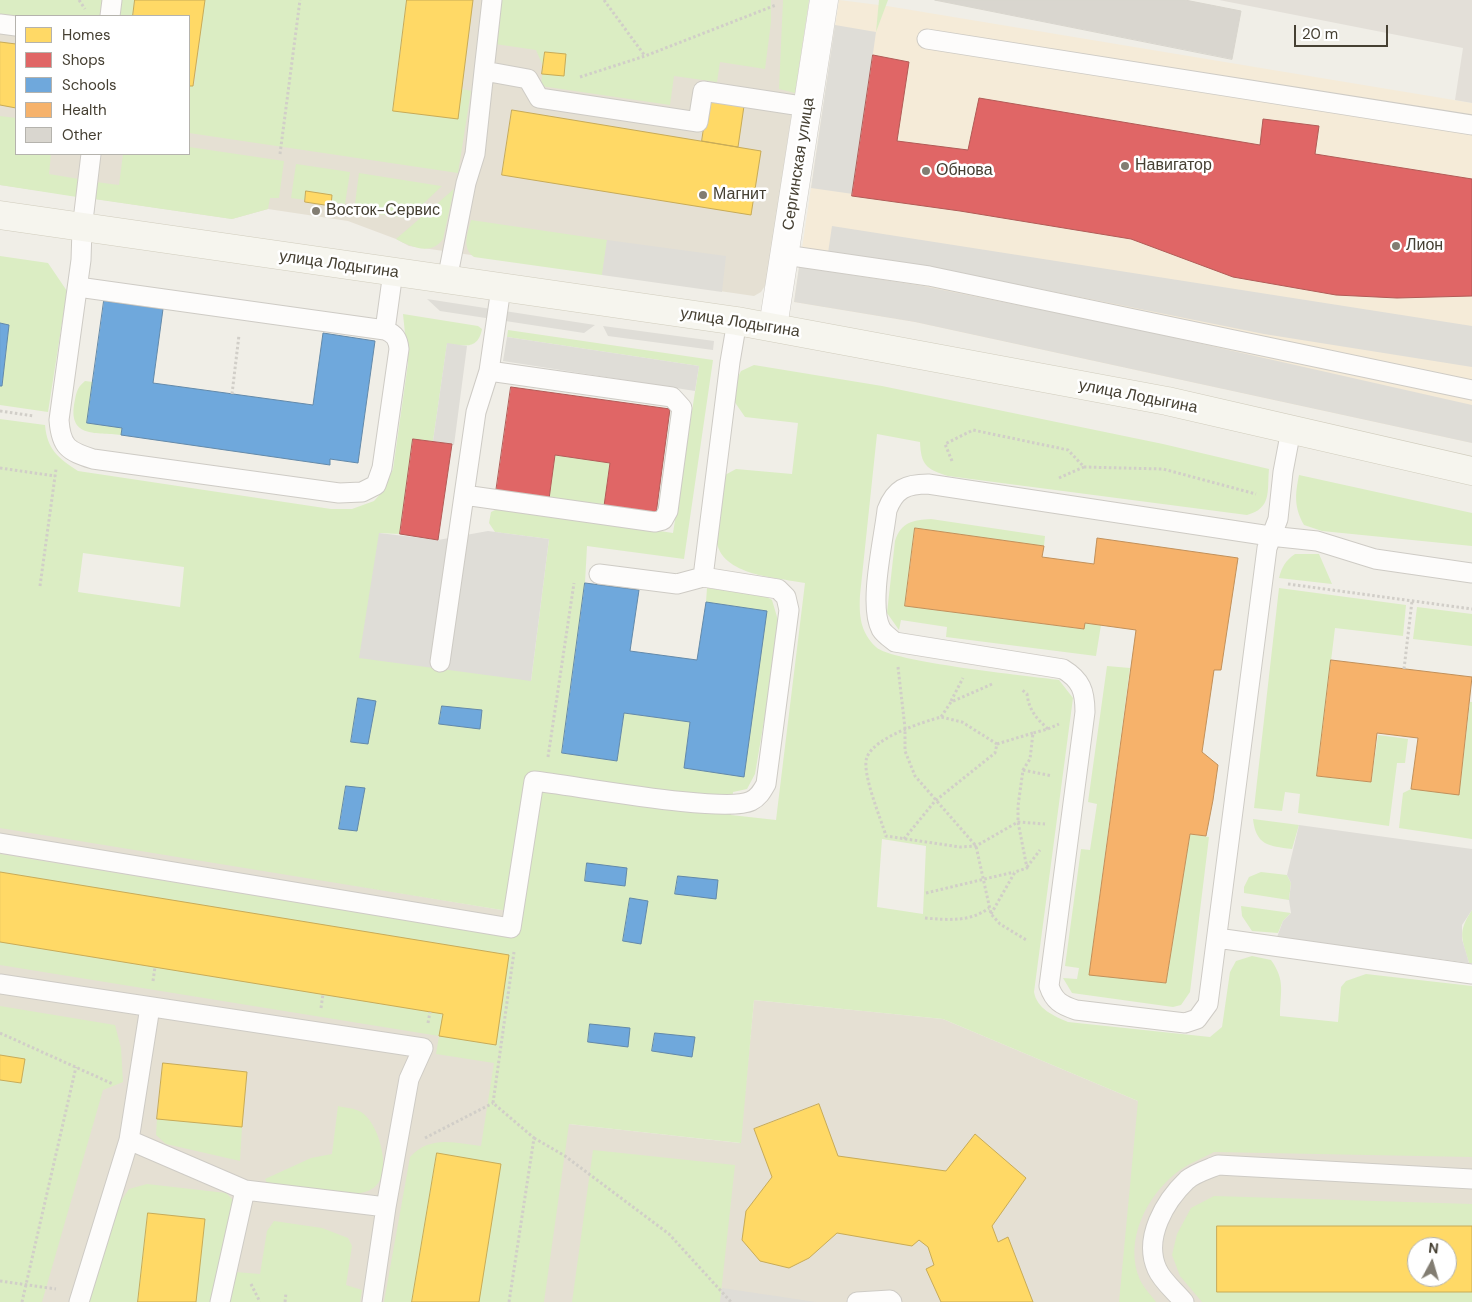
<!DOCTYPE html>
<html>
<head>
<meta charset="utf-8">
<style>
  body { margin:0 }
  #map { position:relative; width:1472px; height:1302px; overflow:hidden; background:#f0eee7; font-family:"DM Sans",sans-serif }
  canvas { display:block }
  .legend { position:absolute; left:15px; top:15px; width:175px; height:140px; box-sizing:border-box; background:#fff; border:1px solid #b5b3ad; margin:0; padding:6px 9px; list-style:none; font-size:15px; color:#464033 }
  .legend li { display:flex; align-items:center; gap:10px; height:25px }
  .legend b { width:25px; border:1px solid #b5b3ad }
  .north { position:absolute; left:1407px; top:1237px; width:50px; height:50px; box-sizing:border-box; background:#fff; border:1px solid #b5b3ad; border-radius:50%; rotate:6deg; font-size:14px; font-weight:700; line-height:20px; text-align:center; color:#464033 }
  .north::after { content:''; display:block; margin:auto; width:18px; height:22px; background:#827d72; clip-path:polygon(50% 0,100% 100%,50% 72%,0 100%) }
  .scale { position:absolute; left:1294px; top:25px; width:94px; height:22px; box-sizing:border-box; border:2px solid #464033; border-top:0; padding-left:6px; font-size:15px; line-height:18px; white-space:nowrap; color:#464033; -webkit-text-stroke:4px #fff; paint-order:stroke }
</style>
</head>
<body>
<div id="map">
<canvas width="1472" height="1302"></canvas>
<ul class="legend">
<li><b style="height:14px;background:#ffd966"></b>Homes</li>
<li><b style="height:14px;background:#e06666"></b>Shops</li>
<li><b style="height:14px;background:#6fa8dc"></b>Schools</li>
<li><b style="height:14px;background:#f6b26b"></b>Health</li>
<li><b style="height:14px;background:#d9d6cf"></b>Other</li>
</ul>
<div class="north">N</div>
<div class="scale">20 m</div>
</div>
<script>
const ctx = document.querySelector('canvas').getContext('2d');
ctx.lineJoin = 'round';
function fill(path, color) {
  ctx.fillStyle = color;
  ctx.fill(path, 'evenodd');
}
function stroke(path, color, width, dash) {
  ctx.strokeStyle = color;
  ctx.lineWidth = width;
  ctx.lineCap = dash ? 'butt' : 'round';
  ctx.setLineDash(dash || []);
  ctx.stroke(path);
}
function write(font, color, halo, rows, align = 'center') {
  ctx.font = font + ' "DM Sans",sans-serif';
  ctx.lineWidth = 5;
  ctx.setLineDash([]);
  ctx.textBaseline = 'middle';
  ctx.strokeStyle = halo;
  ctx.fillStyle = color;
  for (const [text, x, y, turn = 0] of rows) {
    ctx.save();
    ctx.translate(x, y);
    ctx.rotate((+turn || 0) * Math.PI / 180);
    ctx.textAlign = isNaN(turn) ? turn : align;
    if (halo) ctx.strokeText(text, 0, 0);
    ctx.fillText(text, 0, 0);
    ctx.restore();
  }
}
const residential = new Path2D(`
  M0,0H809L766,284L761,292L754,296L409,246L396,239L348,221L268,209L232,219L0,185ZM16,16H189V154H16Z
  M0,815L323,880L514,912L522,924L569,1124L740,1143L754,1000L943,1019L1138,1101L1472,1155V1302H0ZM1417,1247H1447V1277H1417Z`);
const commercial = new Path2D(`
  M839,0L887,6L1472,103V443L915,322L794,302Z`);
const industrial = new Path2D(`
  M1219,0H1472V103L1455,100L1463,48Z`);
const green = new Path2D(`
  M0,0H102L100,16L16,18L0,15Z
  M121,0H135L133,16H119Z
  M205,0H407L393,111L458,119L462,89L471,91L458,173L189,133V86H194Z
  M501,0H771V22L765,69L720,62L717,82L674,76L670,105L541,86L543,66L536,50L495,44Z
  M783,0H809L795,93L779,89Z
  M879,0H888L876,32Z
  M0,116L16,118V154H51L49,174L79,179L77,197L0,185Z
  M189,147L284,161L279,198H270L268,209L232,219L94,199L96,182L119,185L123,154H189Z
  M296,164L350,172L345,204L331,202L332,195L306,191L305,200L291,198Z
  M359,173L441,186H442L408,218L354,211Z
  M454,189L443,239C431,256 411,247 396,239Z
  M471,220L607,240L602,275L474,257C461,248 468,232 471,220Z
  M0,256L48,263L67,291L48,412L0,405V386H2L9,325L0,323Z
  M403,314L478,326L482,329C478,351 463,345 447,344L433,441L413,439L400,534L379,533L531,681L549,539L495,532L489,523L491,512L501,507L673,533L699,366L507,337L508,330L713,360L684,559L587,546L585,583L562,753L617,761L624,713L690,722L684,768L743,776L766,611L706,602L707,588L763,595L772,600L780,627L755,774L747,789L733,792L731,815L776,820L805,583C775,577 716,576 716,535C715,516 722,494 725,475L736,469L792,474L798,423L745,417L734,401L737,379L741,371L754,365L882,386L1163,444L1269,469C1267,492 1272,508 1247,515L948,476C926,469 921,465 920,442L877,434L860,595C859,615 860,632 876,647C891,662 1029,676 1059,680L1073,698L1034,992C1037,1009 1054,1016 1068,1022L1210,1037L1222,1027L1230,972L1236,961L1252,956L1271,960C1286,981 1280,992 1280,1016L1338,1022L1341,987L1346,981L1366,974L1472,986V1157L1214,1152C1203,1158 1190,1163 1180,1170C1147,1194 1123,1241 1140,1280C1144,1288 1151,1295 1156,1302H1119L1138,1101L943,1019L754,1000L741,1143L569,1124L544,1302H384L410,1157C430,1135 455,1143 481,1146L494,1063L436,1054L439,1036L0,965V942L443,1014L439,1036L496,1045L509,955L0,872V854L506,937L522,924L514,912L0,828V419L45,425C47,449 58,458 78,471L331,509H352L374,501L383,491L393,469L408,363ZM83,553L184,567L180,607L78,592ZM882,839L926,846L923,914L877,907Z
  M85,381L93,382L122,428L121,435C97,432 69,438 74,405C76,395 76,388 85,381Z
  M555,455L610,463L604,506L549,499Z
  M1299,475L1472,513V546L1322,531L1304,525C1294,507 1295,495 1299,475Z
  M931,519L1045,536L1044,546L915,528L905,606L1083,629L1085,623L1101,625L1096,656L946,637L947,627L901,620L899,630L887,613L895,541C901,522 913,520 931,519Z
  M1295,554H1319L1332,584L1279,578C1282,567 1285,561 1295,554Z
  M1279,588L1406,605L1403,636L1335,628L1317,776L1371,782L1378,735L1408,739L1405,763H1397L1389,826L1298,813L1300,794L1285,792L1282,811L1254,808Z
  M1417,607L1472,614V646L1413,639Z
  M1107,666L1130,668L1089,974L1166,983L1190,834L1209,837L1190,992L1181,1005L1173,1007L1072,993L1063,978L1077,979L1079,968L1065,966L1081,849L1090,850L1097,804L1088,802Z
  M1470,702H1472V839L1399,828L1403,793L1411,789L1459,794Z
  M1253,819L1299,825L1292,849C1268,846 1256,845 1253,819Z
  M1261,872L1287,875L1291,883L1289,900L1244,893V887L1249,877Z
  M1241,906L1291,913L1283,921L1278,933L1252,931L1242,916Z
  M1472,910V963H1469C1462,938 1457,933 1472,910Z
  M0,1006L115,1025L121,1048L123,1082L103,1090L42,1302H0Z
  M338,1106C345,1108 355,1108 361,1112C378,1122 390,1165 379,1182C373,1191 365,1192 356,1194L267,1183L265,1179L311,1158L332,1154Z
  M157,1119L242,1127L240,1161L166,1144L156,1135Z
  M593,1150L735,1165L720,1302H572Z
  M147,1184L226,1193L234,1201L235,1272L260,1274L267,1231L274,1221L322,1228L348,1238L352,1246L346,1285L362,1290L360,1302H88L117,1207L129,1189Z
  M1214,1196L1472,1204V1302H1202L1180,1276L1172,1255L1177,1234L1191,1208ZM1417,1247H1447V1277H1417Z`);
const parking = new Path2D(`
  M835,25L876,32L853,194L811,188Z
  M832,226L1472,326V367L1264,334L931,267L828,253Z
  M607,240L726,256L722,292L602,275Z
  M799,267L923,286L1136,329L1472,405V443L915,322L794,302Z
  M427,299L595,325L584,333L440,311Z
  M603,326L714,341L713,350L608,336Z
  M507,337L699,366L695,391L503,361Z
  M447,343L467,346L454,445L433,441Z
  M488,531L549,539L531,681L359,658L379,533L438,540Z
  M1299,825L1472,849V910L1462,925V939L1469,963L1277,937L1283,921L1291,913L1289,900L1291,883L1287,875Z
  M722,1288L816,1302H720Z`);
const homes = new Path2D(`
  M135,0H205L193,86H189V16H133Z
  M407,0H473L458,119L393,111Z
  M0,42L16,44V108L0,105Z
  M545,52L566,54L564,76L542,74Z
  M708,101L744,106L738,147L702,141Z
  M512,110L761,151L751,215L502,175Z
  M306,191L332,195L331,206L305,202Z
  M0,872L509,955L496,1045L439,1036L443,1014L0,942Z
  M0,1055L25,1059L21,1083L0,1080Z
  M163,1063L247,1072L242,1127L157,1119Z
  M819,1104L838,1156L946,1171L975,1134L1026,1178L992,1226L998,1242L1008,1237L1033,1302H941L926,1269L934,1265L928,1247L919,1240L912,1246L837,1233L809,1258L789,1268L760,1261L742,1240L746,1211L772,1177L754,1129Z
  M437,1153L501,1164L479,1302H412Z
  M148,1213L205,1219L196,1302H138Z
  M1217,1226H1472V1292H1217ZM1417,1247H1447V1277H1417Z`);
const shops = new Path2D(`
  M873,55L909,62L897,141L968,150L979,98L1260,145L1263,119L1319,126L1315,154L1472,179V296L1397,298L1336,295L1233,277L1131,239L960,211L852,196Z
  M511,387L670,409L656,514L604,506L610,463L555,455L549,499L496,492Z
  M413,439L452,444L438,540L400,534Z`);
const schools = new Path2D(`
  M104,301L163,309L153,383L313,405L323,333L375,341L358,463L330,459V465L121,435L122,428L87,423Z
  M0,323L9,325L2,386H0Z
  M585,583L639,590L630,651L697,660L706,602L767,611L744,777L684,768L690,722L624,713L617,761L562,753Z
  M358,698L376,701L368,744L351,742Z
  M442,706L482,710L480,729L439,724Z
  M346,786L365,788L357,831L339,829Z
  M587,863L627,868L625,886L585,881Z
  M678,876L718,880L716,899L675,894Z
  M630,898L648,901L641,944L623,941Z
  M590,1024L630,1028L628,1047L588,1042Z
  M655,1033L695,1037L692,1057L652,1051Z`);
const health = new Path2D(`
  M915,528L1044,546L1042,557L1094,564L1097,538L1238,558L1221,670H1214L1202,752L1218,765L1213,800L1206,836L1190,834L1166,983L1089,975L1136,630L1085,623L1084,629L905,606Z
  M1331,660L1472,677L1459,795L1411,789L1418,738L1377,733L1371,782L1317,776Z`);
const building = new Path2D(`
  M935,0H1185L1241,11L1232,59Z`);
const path = new Path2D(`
  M79,0L85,9
  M604,0L645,56
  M580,77L645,56L776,5
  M280,154L300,0
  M232,394L239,335
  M0,411L34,416
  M952,461L945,444L973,430L1068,450L1084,467L1163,469L1256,494
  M0,468L55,476
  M1059,478L1084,467
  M1288,584L1472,609
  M40,586L56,469
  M898,667L905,728V751L915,776L976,846L991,914L1000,924L1028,941
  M1404,669L1412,601
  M992,684L951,702L941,717C923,722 875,737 867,757C861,772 881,819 886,836L960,847L976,846L1018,822L1045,824
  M951,701L963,678
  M1048,729L1059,724
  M997,744L1033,733
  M548,757L574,583
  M1023,770L1052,776
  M904,839L935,801L995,753L997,744L962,722L941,717
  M1027,867L1040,850
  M926,893L1014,872
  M991,914L1015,872L1027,868L1018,822V806L1023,770L1030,759L1033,733L1048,729C1036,718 1029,710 1027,694L1021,689
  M925,918C949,920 970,922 989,908
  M153,981L155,967
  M321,1008L323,994
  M428,1023L430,1012
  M0,1033L113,1084
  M425,1138L493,1103
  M534,1138L565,1156L669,1234L731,1302
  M0,1281L56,1289
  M251,1284L260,1302
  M22,1302L76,1067
  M285,1302L286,1293
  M509,1302L534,1138L493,1103L514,952`);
const lane = new Path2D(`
  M110,16L112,0
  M0,24L16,26
  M927,39L1472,125
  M484,71L492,0
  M785,255L929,276L1472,390
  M447,280L466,183L475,154L484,71L528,79L539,98L698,122L703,91L808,107
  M78,287L385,330C395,334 398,339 399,349L382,468L376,485L362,492L339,493L93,459C68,451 61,447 59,420L81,260L82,229L91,154
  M385,330L393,272
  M1291,430L1283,472L1278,519L1267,548L1208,1004L1197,1019L1185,1023L1076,1010C1061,1005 1054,1001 1049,986L1085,712C1085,691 1081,680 1063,669L895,642C890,638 884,634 881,629C868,605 884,538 887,510C895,489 906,484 928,484L1270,536L1317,541L1375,559L1472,573
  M464,495L655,522L663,520L668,511L682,408L672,397L489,371
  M703,577L730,362L737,321
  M440,662L476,412L489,371L501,288
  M0,843L511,928L534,781C573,785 725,814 751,801C759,797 762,791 766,784L789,610L786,597L778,589L703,577L677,584L599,574
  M1217,938L1472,974
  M0,984L423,1048L409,1079L386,1207L372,1302
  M129,1140L245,1190L386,1207
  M79,1302L129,1140L150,1007
  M220,1302L245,1190
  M857,1302L890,1300L892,1302
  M1184,1302C1176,1292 1162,1281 1157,1269C1143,1238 1165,1201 1187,1180C1195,1173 1209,1169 1218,1165L1472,1179`);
const street = new Path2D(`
  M773,327L824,0`);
const secondary = new Path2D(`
  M0,215L737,321L1167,401L1472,471`);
const markers = [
  [1125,166,5,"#827d72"],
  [926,171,5,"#827d72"],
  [703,195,5,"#827d72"],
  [316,211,5,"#827d72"],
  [1396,246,5,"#827d72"]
];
const streetNames = [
  ["Сергинская улица",799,164,-81],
  ["улица Лодыгина",339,265,8],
  ["улица Лодыгина",740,323,9],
  ["улица Лодыгина",1138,397,11]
];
const poiNames = [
  ["Навигатор",1135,166],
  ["Обнова",936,171],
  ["Магнит",713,195],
  ["Восток-Сервис",326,211],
  ["Лион",1406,246]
];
fill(residential, '#e5e0d3');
fill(commercial, '#f5ebd8');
fill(industrial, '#e3dfd8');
fill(green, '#dbedc3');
fill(parking, '#dfddd7');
fill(homes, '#ffd966');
stroke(homes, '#c8ab57', 1);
fill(shops, '#e06666');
stroke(shops, '#b25b57', 1);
fill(schools, '#6fa8dc');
stroke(schools, '#6389a9', 1);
fill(health, '#f6b26b');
stroke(health, '#c1905a', 1);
fill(building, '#d9d6cf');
stroke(building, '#d8d5cd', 1);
stroke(lane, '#cecbc5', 21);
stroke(street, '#cecbc5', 29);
stroke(secondary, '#d0ccbd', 29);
stroke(path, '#d1cec8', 3, [2.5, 2.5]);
stroke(lane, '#fdfcfb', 19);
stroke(street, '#fdfcfb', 28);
stroke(secondary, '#f6f5ee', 28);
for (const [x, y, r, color] of markers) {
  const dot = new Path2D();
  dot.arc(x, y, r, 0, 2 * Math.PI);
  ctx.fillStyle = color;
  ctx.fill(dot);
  stroke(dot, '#fff', 2);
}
write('16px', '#464033', '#fff', streetNames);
write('16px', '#464033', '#fff', poiNames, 'left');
</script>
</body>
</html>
